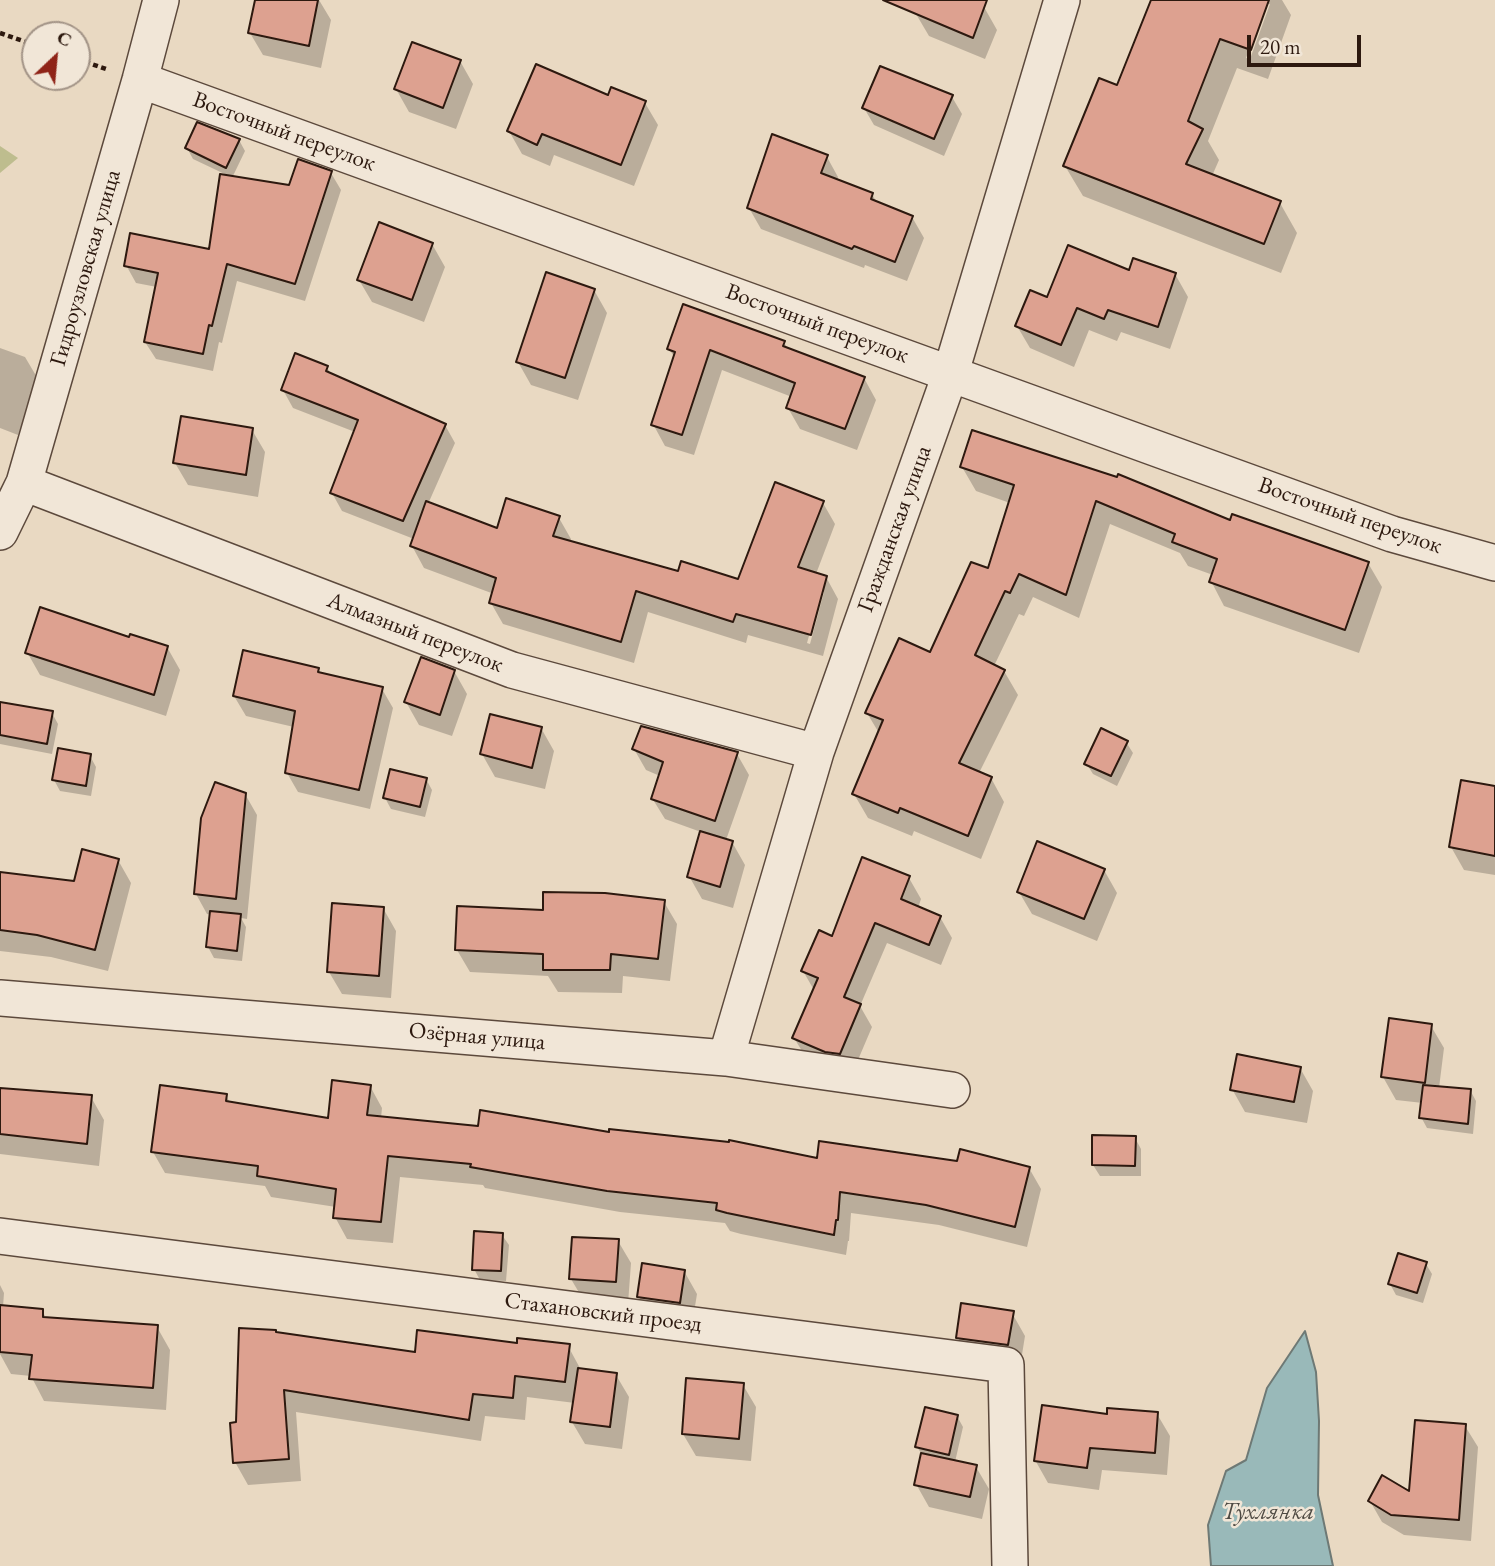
<!DOCTYPE html>
<html>
<head>
<meta charset="utf-8">
<style>
  body { margin:0 }
  #map { position:relative; width:1495px; height:1566px; overflow:hidden; background:#e9d9c2; font-family:"EB Garamond",serif }
  canvas { display:block }
  .north { position:absolute; left:21px; top:21px; width:70px; height:70px; box-sizing:border-box; background:#f1e6d7; border:2px solid #a39487; border-radius:50%; rotate:26deg; font-size:19px; font-weight:700; line-height:28px; text-align:center; color:#2d190f }
  .north::after { content:''; display:block; margin:auto; width:24px; height:32px; background:#8f2418; clip-path:polygon(50% 0,100% 100%,50% 72%,0 100%) }
  .scale { position:absolute; left:1247px; top:35px; width:114px; height:32px; box-sizing:border-box; border:4px solid #2d190f; border-top:0; padding-left:9px; font-size:21px; line-height:24px; white-space:nowrap; color:#2d190f; -webkit-text-stroke:5px #f1e6d7; paint-order:stroke }
</style>
</head>
<body>
<div id="map">
<canvas width="1495" height="1566"></canvas>
<div class="north">С</div>
<div class="scale">20 m</div>
</div>
<script>
const ctx = document.querySelector('canvas').getContext('2d');
ctx.lineJoin = 'round';
function fill(path, color) {
  ctx.fillStyle = color;
  ctx.fill(path, 'evenodd');
}
function stroke(path, color, width, dash) {
  ctx.strokeStyle = color;
  ctx.lineWidth = width;
  ctx.lineCap = dash ? 'butt' : 'round';
  ctx.setLineDash(dash || []);
  ctx.stroke(path);
}
function write(font, color, halo, rows, align = 'center') {
  ctx.font = font + ' "EB Garamond",serif';
  ctx.lineWidth = 5;
  ctx.setLineDash([]);
  ctx.textBaseline = 'middle';
  ctx.strokeStyle = halo;
  ctx.fillStyle = color;
  for (const [text, x, y, turn = 0] of rows) {
    ctx.save();
    ctx.translate(x, y);
    ctx.rotate((+turn || 0) * Math.PI / 180);
    ctx.textAlign = isNaN(turn) ? turn : align;
    if (halo) ctx.strokeText(text, 0, 0);
    ctx.fillText(text, 0, 0);
    ctx.restore();
  }
}
const green = new Path2D(`
  M0,146L18,158L0,173Z`);
const water = new Path2D(`
  M1305,1331L1316,1372L1319,1421L1318,1495L1333,1566H1211L1208,1525L1226,1471L1246,1460L1267,1388Z`);
const shadow = new Path2D(`
  M257,0H319L331,20L321,68L263,55L250,33Z
  M921,0H966L984,7L997,30L985,59L929,36L916,14Z
  M1152,0H1282L1291,15L1268,79L1237,68L1208,141L1219,160L1212,176L1280,203L1297,233L1281,273L1083,196L1065,166L1118,87ZM1266,4H1270L1250,59L1246,58Z
  M460,61L473,84L456,129L409,112L396,89Z
  M609,97L645,103L658,125L634,186L554,155L550,166L522,154L509,131Z
  M952,97L962,114L944,156L874,125L864,108Z
  M239,140L245,151L232,178L290,187L331,173L341,190L305,301L237,281L222,343L219,342L213,371L156,359L145,342L157,287L136,283L126,265L210,251L231,177L193,159L187,148Z
  M827,157L838,177L837,181L872,194L877,203L912,217L924,238L907,281L865,265L864,268L761,229L749,208Z
  M432,244L445,267L424,322L372,302L359,280Z
  M1175,274L1188,297L1170,349L1121,332L1117,341L1089,330L1074,367L1030,348L1017,326L1048,299Z
  M594,290L607,313L578,400L531,385L518,362Z
  M784,342L788,350L864,378L876,400L857,450L800,429L788,408L792,397L722,370L694,455L665,446L653,424L675,358L669,349Z
  M0,348L25,357L38,379L18,435L0,428Z
  M327,367L331,375L445,425L455,443L428,504L498,530L559,518L571,539L570,542L679,573L739,581L823,503L835,524L816,574L826,577L838,599L823,656L748,635L746,643L648,612L634,663L503,624L491,603L494,594L424,568L412,546L414,539L342,511L332,493L355,432L293,408L283,390ZM821,592H824L810,644L807,643Z
  M252,430L265,452L258,497L188,485L175,463Z
  M962,467L1231,523L1368,563L1382,587L1359,653L1224,606L1211,581L1213,575L1188,566L1180,553L1110,524L1079,618L1033,597L1024,616L1019,614L994,666L1004,671L1018,695L979,773L991,778L1004,802L981,859L914,831L912,836L868,818L854,794L879,733L867,713L930,655L989,571L1010,503L976,491Z
  M130,639L167,647L180,670L166,716L40,675L27,652Z
  M318,669L321,674L382,689L393,708L370,809L298,792L287,773L294,727L246,716L234,696Z
  M454,671L467,694L452,736L419,725L406,702Z
  M0,704L52,713L58,724L52,754L0,744Z
  M541,728L554,751L545,789L495,777L482,754Z
  M1126,742L1133,753L1117,786L1093,774L1086,763Z
  M634,749L737,754L749,775L726,840L732,842L745,865L733,908L702,899L689,876L701,832L665,819L652,798L660,776L646,770Z
  M90,756L96,767L91,796L60,791L54,780Z
  M426,779L432,790L425,817L391,809L385,798Z
  M1495,787V875L1464,870L1451,847Z
  M245,794L257,815L247,919L241,918L246,927L242,961L214,958L208,947L212,915L207,914L196,894Z
  M118,860L131,883L108,971L51,957L0,951V874L75,883Z
  M1104,870L1117,893L1097,941L1032,914L1019,892Z
  M909,878L921,899L918,908L940,917L952,938L941,965L887,943L860,1006L872,1027L852,1074L807,1059L794,1038L814,990L803,971L833,938Z
  M664,902L677,924L670,981L623,976L622,993L558,992L548,976L470,972L457,950L545,912Z
  M383,908L396,931L391,998L342,994L329,972Z
  M1431,1026L1444,1048L1439,1088L1470,1090L1476,1101L1473,1134L1427,1128L1421,1117L1423,1103L1396,1100L1383,1077Z
  M1300,1068L1313,1091L1307,1123L1245,1112L1232,1089Z
  M370,1086L382,1108L381,1118L479,1128L611,1134L818,1160L958,1163L1029,1168L1041,1189L1027,1247L939,1225L851,1213L849,1241H848L846,1255L741,1234L730,1231L725,1223L620,1212L485,1188L483,1185L400,1177L393,1243L347,1239L335,1217L336,1207L271,1197L265,1186L165,1173L153,1152L226,1096L231,1104L329,1120Z
  M0,1090L91,1097L104,1120L99,1166L0,1154Z
  M1135,1138L1141,1149V1176H1100L1093,1165Z
  M502,1235L509,1245L506,1281L480,1280L474,1269Z
  M618,1241L631,1263L628,1304L584,1301L571,1279Z
  M1426,1264L1432,1274L1423,1303L1396,1295L1390,1284Z
  M684,1271L697,1294L692,1325L652,1320L639,1297Z
  M0,1285L4,1293L3,1307L42,1311L47,1319L157,1327L170,1350L166,1410L44,1401L31,1376L11,1374L0,1354Z
  M1012,1313L1025,1336L1020,1367L971,1360L958,1338Z
  M277,1334L416,1354L518,1345L568,1346L581,1370L616,1375L629,1397L622,1449L585,1444L572,1422L575,1403L527,1397L525,1420L485,1416L481,1441L296,1412L301,1481L248,1485L235,1462L238,1424Z
  M743,1385L756,1407L751,1461L696,1456L683,1434Z
  M1157,1414L1170,1436L1167,1475L1102,1470L1099,1490L1048,1483L1035,1460L1108,1416Z
  M957,1416L963,1427L955,1462L976,1467L989,1489L982,1519L929,1507L916,1484L923,1456L917,1447Z
  M1465,1426L1478,1447L1471,1541L1404,1535L1382,1522L1370,1501L1410,1493Z`);
const building = new Path2D(`
  M255,0H318L309,46L248,33Z
  M883,0H987L973,38Z
  M1151,0H1269L1251,50L1220,39L1188,121L1203,129L1186,164L1281,201L1264,244L1063,166L1099,78L1117,85Z
  M412,42L461,60L443,108L394,89Z
  M536,64L608,95L611,87L646,101L621,165L542,134L537,145L507,131Z
  M880,66L953,95L934,139L862,108Z
  M197,122L240,139L226,168L185,148Z
  M772,134L828,155L821,173L873,193L871,199L913,216L895,262L854,246L852,249L747,208Z
  M298,159L332,171L295,284L227,264L212,326L209,325L203,354L144,342L158,273L124,266L130,233L209,249L220,174L289,185Z
  M379,222L433,243L412,300L357,280Z
  M1068,245L1129,270L1133,258L1176,273L1158,327L1108,310L1104,319L1077,308L1061,345L1015,326L1030,290L1047,297Z
  M546,272L595,289L565,378L516,362Z
  M683,304L785,341L783,346L865,377L845,429L786,408L795,383L710,350L682,435L651,425L675,352L667,349Z
  M295,353L328,366L326,371L446,424L403,521L330,493L358,420L281,390Z
  M181,416L253,428L246,475L173,463Z
  M972,430L1117,477L1118,474L1230,520L1232,514L1369,562L1345,630L1209,582L1217,559L1172,542L1175,534L1096,501L1066,595L1019,574L1010,593L1005,591L975,655L1005,670L959,763L992,777L968,836L900,808L898,813L852,794L883,720L865,713L899,638L930,652L971,562L988,568L1014,485L960,467Z
  M775,482L824,501L798,567L827,576L811,635L736,614L733,622L636,591L621,642L489,603L496,578L410,546L426,501L497,528L506,498L560,516L553,536L678,571L681,561L738,579Z
  M40,607L129,637L130,634L168,646L154,695L25,653Z
  M243,650L319,668L318,672L383,687L359,790L285,773L295,711L233,696Z
  M421,657L455,670L440,715L404,702Z
  M0,702L53,711L47,744L0,735Z
  M490,714L542,727L532,768L480,754Z
  M641,726L738,752L715,821L651,799L663,762L632,749Z
  M1101,728L1128,741L1111,776L1084,764Z
  M58,748L91,754L86,786L52,780Z
  M390,769L427,778L420,807L383,798Z
  M1461,780L1495,786V856L1449,847Z
  M215,782L246,793L236,899L194,894L201,818Z
  M700,831L733,841L720,887L687,877Z
  M1037,841L1105,869L1084,919L1017,892Z
  M82,849L119,859L95,950L37,935L0,930V872L74,881Z
  M862,857L910,876L901,899L941,916L929,945L875,923L844,997L861,1004L840,1054L825,1052L792,1038L818,978L801,971L819,930L832,936Z
  M543,892L605,893L665,900L658,959L611,954L610,970H543V954L455,950L457,906L543,910Z
  M332,903L384,907L379,976L327,972Z
  M210,911L241,914L237,951L206,947Z
  M1389,1018L1432,1024L1425,1083L1381,1077Z
  M1237,1054L1301,1067L1294,1102L1230,1090Z
  M332,1080L371,1085L367,1115L478,1126L480,1110L609,1132V1129L729,1142V1140L817,1158L819,1141L957,1161L960,1149L1030,1167L1015,1227L926,1205L840,1192L838,1220H836L834,1235L727,1213L716,1210L717,1203L607,1191L470,1167L471,1164L388,1156L381,1222L333,1218L336,1189L257,1176L258,1166L151,1152L160,1085L227,1094L226,1101L328,1118Z
  M1423,1085L1471,1089L1468,1124L1419,1118Z
  M0,1088L92,1095L87,1144L0,1134Z
  M1092,1135L1136,1136L1135,1166L1092,1165Z
  M474,1231L503,1233L501,1271L472,1270Z
  M572,1237L619,1239L616,1282L569,1279Z
  M1398,1253L1427,1262L1417,1293L1388,1284Z
  M642,1263L685,1270L680,1303L637,1297Z
  M961,1303L1014,1311L1008,1345L956,1338Z
  M0,1305L43,1309V1317L158,1325L153,1388L29,1379L32,1355L0,1352Z
  M239,1328L276,1330V1332L415,1352L417,1330L517,1343V1338L570,1344L565,1382L515,1376L513,1398L473,1394L469,1420L284,1390L289,1459L233,1463L230,1423L236,1422Z
  M578,1368L617,1373L610,1427L570,1422Z
  M686,1378L744,1383L739,1439L682,1434Z
  M1042,1405L1107,1414V1408L1158,1412L1155,1453L1090,1448L1087,1468L1034,1461Z
  M925,1407L958,1415L949,1455L915,1447Z
  M1415,1420L1466,1424L1459,1520L1391,1515L1368,1501L1382,1475L1409,1491Z
  M921,1453L977,1465L970,1497L914,1485Z`);
const path = new Path2D(`
  M0,33L35,45
  M77,59L106,69`);
const street = new Path2D(`
  M140,80L1392,534L1495,563
  M24,483L512,670L816,752
  M0,532L24,483L140,80L161,0
  M0,998L726,1058L952,1090
  M726,1058L816,752L951,372L1062,0
  M0,1236L1006,1365L1010,1566`);
const streetNames = [
  ["Восточный переулок",284,132,20],
  ["Гидроузловская улица",86,268,-74],
  ["Восточный переулок",817,324,20],
  ["Восточный переулок",1350,516,19],
  ["Гражданская улица",895,529,-70],
  ["Алмазный переулок",415,633,21],
  ["Озёрная улица",477,1037,5],
  ["Стахановский проезд",603,1313,7]
];
const waterNames = [
  ["Тухлянка",1268,1512]
];
fill(green, '#bebd8e');
fill(water, '#99b9b9');
stroke(water, '#6e7975', 2);
fill(shadow, '#0003');
fill(building, '#dda190');
stroke(building, '#2d190f', 2);
stroke(street, '#5c493c', 38);
stroke(path, '#2d190f', 4.5, [5, 3.5]);
stroke(street, '#f1e6d7', 35);
write('23px', '#2d190f', '#f1e6d7', streetNames);
write('italic 24px', '#4d4942', '#f1e6d7', waterNames);
</script>
</body>
</html>
